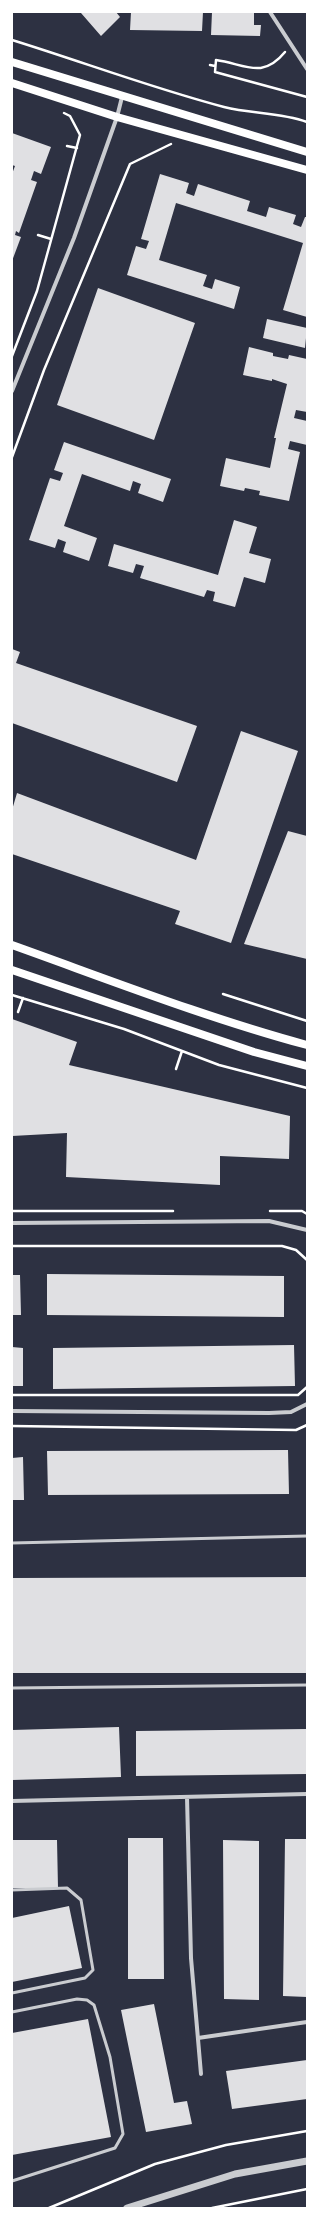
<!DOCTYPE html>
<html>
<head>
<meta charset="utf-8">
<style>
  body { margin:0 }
  #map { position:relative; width:319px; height:2220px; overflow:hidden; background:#2d3142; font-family:"Golos Text",sans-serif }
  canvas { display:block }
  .frame { position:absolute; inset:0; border:13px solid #fff; pointer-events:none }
</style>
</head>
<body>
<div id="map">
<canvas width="319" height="2220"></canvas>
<div class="frame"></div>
</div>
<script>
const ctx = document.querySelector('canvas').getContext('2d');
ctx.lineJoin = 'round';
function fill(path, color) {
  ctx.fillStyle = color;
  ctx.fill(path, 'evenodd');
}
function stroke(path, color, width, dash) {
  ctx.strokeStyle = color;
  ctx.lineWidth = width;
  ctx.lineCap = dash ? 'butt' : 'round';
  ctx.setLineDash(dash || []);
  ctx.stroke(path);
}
const building = new Path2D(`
  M82,12H116L120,17L101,36L81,13Z
  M131,12H203L202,31L130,30Z
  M212,12H254V25H261L260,36L211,35Z
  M12,133L51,147L41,174L34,171L31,180L37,182L19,233L16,231L15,235L21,237L12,261V174L15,166L12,165Z
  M160,174L189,183L186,193L194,196L198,184L250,201L247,211L266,217L269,207L296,215L293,224L301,227L305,217H307V317L283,310L303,243L176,203L159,260L207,275L203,286L212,289L215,279L240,287L234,309L127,275L136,246L146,249L149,241L141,239Z
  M98,288L195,323L154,440L57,405Z
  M267,319L307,328L305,348L263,338Z
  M249,347L273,353V356L288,359L289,355L307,359V412L296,410L294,418L307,421V445L290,441L288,449L300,452L289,501L259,495L260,491L245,488L244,491L220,486L226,458L270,468L276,438H274L287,384L272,379V381L243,375Z
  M64,442L171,479L163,502L138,493L141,484L133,481L130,491L82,474L64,526L97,538L89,561L63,552L66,542L58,539L55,548L29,540L50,478L60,481L63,473L54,470Z
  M234,520L257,527L249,553L271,559L265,583L244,577L235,607L213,601L215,592L207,590L204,597L140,578L144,566L136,564L133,573L108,566L114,544L218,575Z
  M12,649L20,652L16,663L197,726L177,782L12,723Z
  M241,731L298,751L231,943L175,924L180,911L12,854V810L17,793L196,860Z
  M288,831L307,836V959L244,944Z
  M12,1019L77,1042L69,1065L290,1116L289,1159L220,1156V1185L66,1177L67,1133L12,1136Z
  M47,1274L284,1276V1317L47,1315Z
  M12,1275H20L21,1315H12Z
  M294,1345L295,1386L53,1389V1348Z
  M12,1347L23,1348V1386H12Z
  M288,1450L289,1494L48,1495L47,1451Z
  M23,1457L24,1500H12V1458Z
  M307,1577V1673H12V1578Z
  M119,1727L121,1777L12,1780V1730Z
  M307,1729V1774L136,1776V1731Z
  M128,1838H163L164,1979H128Z
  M285,1839H307V1997L283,1996Z
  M12,1840H57L58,1888H12Z
  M223,1840L259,1841V2000L224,1999Z
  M69,1906L82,1968L12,1982V1918Z
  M154,2004L174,2103L187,2101L192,2124L146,2132L121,2010Z
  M88,2019L111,2137L12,2155V2033Z
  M307,2060V2099L232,2109L226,2071Z`);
const path = new Path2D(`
  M12,40C83,62 152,88 224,107C251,114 280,112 307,122
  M285,52C262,80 245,64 216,60L215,72L307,97
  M210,65L215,66
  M67,146L77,148
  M38,235L51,239
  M12,356L37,291L80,135L70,116L64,113
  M12,457L44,370L130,164L171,144
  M223,994L307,1021
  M12,995L124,1029L219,1065L307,1088
  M18,1012L23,998
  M176,1069L182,1051
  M12,1211H173
  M270,1211H302L307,1214
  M12,1246H282L296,1250L307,1260
  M12,1395H298L307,1387
  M12,1426L296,1430L307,1425
  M49,2208L155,2164L226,2145L307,2131
  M212,2208L307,2189`);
const service = new Path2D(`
  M12,1543L307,1536
  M12,1688L307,1685
  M12,1890L67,1888L81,1900L93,1970L85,1978L12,1993
  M12,2012L77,1999L87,2000L94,2005L110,2057L123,2134L115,2148L12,2181`);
const minor = new Path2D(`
  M270,12L307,69
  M12,391L74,238L117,117L122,97
  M12,1223L269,1221L307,1230
  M12,1411L269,1413L291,1412L307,1404
  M187,1797L191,1958L201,2074
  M12,1801L307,1794
  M198,2038L307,2022`);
const tertiary = new Path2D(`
  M127,2208L235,2174L307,2161`);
const secondary = new Path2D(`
  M12,62L307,152
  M12,83L117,117L307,170
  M12,945C110,980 207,1018 307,1045
  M12,970L254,1052L307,1066`);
fill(building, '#e0e0e3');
stroke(path, '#fff', 2.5);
stroke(service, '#caccd0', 3);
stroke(minor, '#caccd0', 4);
stroke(tertiary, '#caccd0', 7);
stroke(secondary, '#fff', 8);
</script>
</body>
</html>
